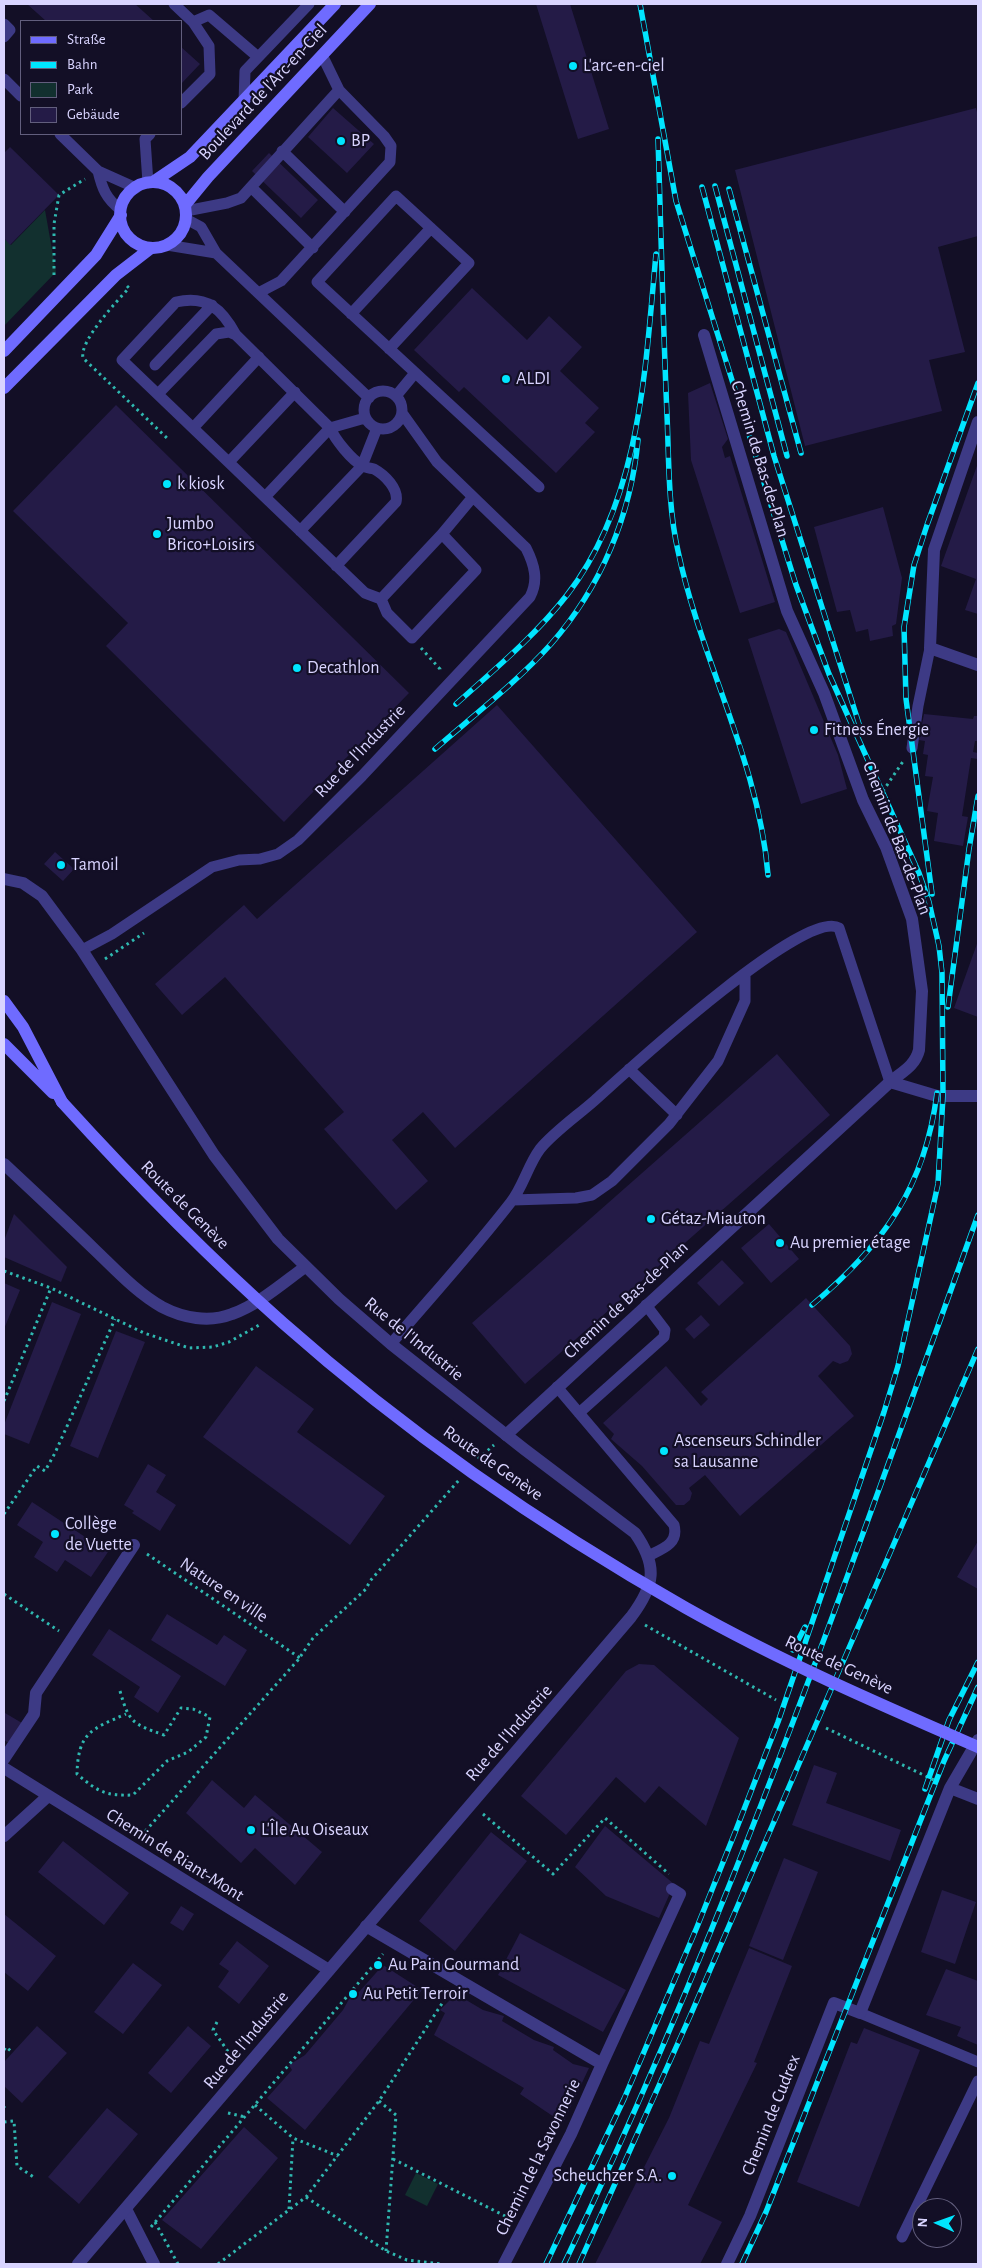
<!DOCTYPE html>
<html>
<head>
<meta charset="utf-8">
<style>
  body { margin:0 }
  #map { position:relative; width:982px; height:2268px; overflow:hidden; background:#130f26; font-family:"Alegreya Sans",sans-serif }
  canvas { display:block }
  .frame { position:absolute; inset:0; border:5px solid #d9d4ff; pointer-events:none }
  .legend { position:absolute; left:20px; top:20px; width:162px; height:115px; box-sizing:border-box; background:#130f26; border:1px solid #625e7d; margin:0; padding:6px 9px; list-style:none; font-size:15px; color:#d9d4ff }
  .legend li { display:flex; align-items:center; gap:10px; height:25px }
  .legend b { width:25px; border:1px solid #625e7d }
  .north { position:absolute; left:912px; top:2198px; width:50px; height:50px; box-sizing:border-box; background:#130f26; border:1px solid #625e7d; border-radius:50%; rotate:272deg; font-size:14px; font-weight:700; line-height:20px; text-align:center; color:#d9d4ff }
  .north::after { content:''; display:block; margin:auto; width:18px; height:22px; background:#00e5ff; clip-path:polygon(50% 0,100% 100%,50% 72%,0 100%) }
</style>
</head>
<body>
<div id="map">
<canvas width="982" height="2268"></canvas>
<div class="frame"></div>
<ul class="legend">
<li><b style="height:6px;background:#6f6bff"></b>Straße</li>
<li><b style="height:6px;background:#00e5ff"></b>Bahn</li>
<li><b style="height:14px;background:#12302f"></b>Park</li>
<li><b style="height:14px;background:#241b47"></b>Gebäude</li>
</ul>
<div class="north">N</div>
</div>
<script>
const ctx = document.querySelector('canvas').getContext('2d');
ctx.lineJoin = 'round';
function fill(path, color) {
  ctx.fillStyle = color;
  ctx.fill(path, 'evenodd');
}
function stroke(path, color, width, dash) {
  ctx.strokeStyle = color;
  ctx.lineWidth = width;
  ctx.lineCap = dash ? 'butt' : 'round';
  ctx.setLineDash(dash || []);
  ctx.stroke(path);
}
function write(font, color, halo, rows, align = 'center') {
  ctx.font = font + ' "Alegreya Sans",sans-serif';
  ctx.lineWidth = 4.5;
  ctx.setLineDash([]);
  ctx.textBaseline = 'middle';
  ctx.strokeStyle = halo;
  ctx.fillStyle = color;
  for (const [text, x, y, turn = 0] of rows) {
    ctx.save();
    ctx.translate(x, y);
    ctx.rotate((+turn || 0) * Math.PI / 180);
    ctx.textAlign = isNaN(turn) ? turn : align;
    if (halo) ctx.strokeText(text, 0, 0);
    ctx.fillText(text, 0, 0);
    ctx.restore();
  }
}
const green = new Path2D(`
  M45,210L56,272L4,326V238L11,245Z
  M416,2173L438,2184L427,2206L405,2195Z`);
const building = new Path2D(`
  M27,4H135L154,21H46Z
  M536,4H570L609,129L578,139Z
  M181,47L200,64L181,84Z
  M333,108L374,144L347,173L308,137Z
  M976,108L978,116V236L938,247L965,352L929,360L942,411L805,446L735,170Z
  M10,147L59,195L10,245L4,238V153Z
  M269,153L318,200L301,218L252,171Z
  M472,288L527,340L549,316L582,347L560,371L599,408L585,423L595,432L556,473L464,387L459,392L414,350Z
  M710,383L728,439L722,447L725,458L730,456L775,602L740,613L691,460L688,393Z
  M116,405L409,693L284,822L106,646L128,623L13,511Z
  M978,463V614L965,610L976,579L941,566Z
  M883,507L902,578L896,624L892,626L893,636L870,641L868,629L856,632L850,610L837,612L814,527Z
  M779,629L786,632L838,755L847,789L801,804L748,639Z
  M497,705L697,932L455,1148L423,1112L392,1140L428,1181L396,1210L324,1129L344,1112L225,977L182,1015L155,984L244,905L257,919Z
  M924,714L973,719L974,716H978V741H975L973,752L978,753V759L971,758L962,816L968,817L963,846L934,841L938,813L927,811L933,777L925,776L928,755L923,754L925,741L919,740Z
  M55,852L74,869L63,881L44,864Z
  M978,941V1017L954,1008Z
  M777,1054L830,1115L525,1384L472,1323Z
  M14,1214L67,1267L61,1282L4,1257V1241Z
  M769,1224L799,1259L771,1283L741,1248Z
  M722,1260L744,1283L719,1306L697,1283Z
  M4,1283L20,1290L4,1329Z
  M806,1298L850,1346L852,1354L848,1361L840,1364L833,1361L818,1376L854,1416L740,1516L705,1475L689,1488L692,1493L690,1500L684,1505H676L642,1466L611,1439L614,1434L603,1423L666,1366L701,1406L708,1399L701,1392Z
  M52,1302L81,1314L29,1444L4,1434V1425Z
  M701,1315L710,1325L694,1339L685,1329Z
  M116,1331L145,1342L98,1458L70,1446Z
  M256,1366L314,1409L297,1432L385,1496L350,1545L203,1437Z
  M148,1464L166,1475L156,1492L176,1505L160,1531L132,1513L134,1511L124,1505Z
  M32,1502L108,1552L91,1577L65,1560L57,1572L34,1557L43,1542L17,1525Z
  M978,1541V1589L957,1577Z
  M167,1614L217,1645L224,1635L247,1650L225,1686L151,1640Z
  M109,1629L181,1676L158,1713L134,1697L140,1687L92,1655Z
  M639,1664L654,1665L739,1738L706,1826L659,1786L645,1803L616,1777L566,1835L521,1796L626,1671Z
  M5,1713L22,1723L10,1744L4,1740Z
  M814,1765L837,1773L826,1803L901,1830L890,1861L792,1825Z
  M212,1780L244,1808L255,1795L322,1852L295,1885L255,1848L241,1863L186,1813Z
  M605,1826L674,1884L659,1918L606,1896L575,1867Z
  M491,1832L527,1861L455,1951L419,1921Z
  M63,1841L129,1893L104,1925L38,1872Z
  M784,1858L818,1872L783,1960L749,1946Z
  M942,1890L976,1902L955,1964L921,1952Z
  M181,1906L194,1914L183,1931L170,1923Z
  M4,1914L56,1956L28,1991L4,1972Z
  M520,1933L626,1990L603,2032L498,1975Z
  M237,1941L269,1966L239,2004L218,1987L229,1971L219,1964Z
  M749,1948L792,1966L754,2062L757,2063L688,2205L722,2222L700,2264H595L669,2118L700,2041L709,2044Z
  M133,1963L162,1985L123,2034L94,2012Z
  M383,1965L422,1990L305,2130L267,2098L292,2070L289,2065L305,2055L343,2010L354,1990L359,1992Z
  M946,1969L978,1981V2045L957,2036L961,2027L926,2015Z
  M456,1994L483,2010L504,2016L502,2021L534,2040L554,2047L553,2050L573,2064L589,2068L563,2123L520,2094L524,2088L434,2035L445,2013L440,2010Z
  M37,2026L67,2053L22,2103L4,2086V2062Z
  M188,2026L211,2046L171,2093L148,2073Z
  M864,2028L920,2050L859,2207L797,2182L851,2042L857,2044Z
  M107,2108L138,2134L79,2204L48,2177Z
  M244,2127L278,2158L201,2249L162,2220Z`);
const path = new Path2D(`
  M54,275V224L59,195L85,179
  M127,286L129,288C118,300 79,341 83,358L167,438
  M421,648L440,669V672
  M877,794L883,791L904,760
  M105,959L144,933
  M4,1271L51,1288L144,1333L189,1348L213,1347L229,1342L261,1324
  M4,1401L51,1288
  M478,1459L494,1445
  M4,1514L37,1466L45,1471L55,1453L115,1319
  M147,1554L300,1658
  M4,1594L59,1631
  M645,1625L776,1700
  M120,1691C129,1723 133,1724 164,1735L181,1708L193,1709L210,1717L206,1737L188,1752L167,1761L133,1795C106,1796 98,1792 77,1774C78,1732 92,1729 126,1714
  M826,1728L938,1782
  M483,1814L553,1874L605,1818L669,1874
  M141,1836L298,1660L313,1638L366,1589L370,1581L459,1480
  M217,2022L213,2030L234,2060
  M4,2050L6,2047L12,2052
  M379,2101L396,2115L386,2251
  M255,2105L293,2138L338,2156
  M4,2108V2106
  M228,2113L245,2117
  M4,2122L14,2121L17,2166L35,2178
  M393,2159L507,2217
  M306,2197L386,2251L407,2260L441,2264
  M289,2209L293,2138
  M155,2222L178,2264
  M151,2227L383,1954
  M218,2264L306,2197L379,2101L450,1991`);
const service = new Path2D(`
  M174,4L193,22L209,46L210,74L181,103
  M193,22L209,15L258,57
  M4,24L10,30L4,37
  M4,79L21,96
  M244,102L245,71L309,4
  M60,134L98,171L136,188
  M282,151L345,212
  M98,171C102,188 106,199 121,210
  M148,183L145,139L150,134
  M251,187L313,248
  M186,211L227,203L241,198L339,90L322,55
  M186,219L201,227L216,253L369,398
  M167,245L216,253
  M260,292L281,281L390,162L391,146L384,136L339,90
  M351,314L431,228
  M236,335C222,309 207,295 176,302L122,360L365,593L381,599L387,613L412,638L476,570L442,534L381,599
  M389,349L469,263L396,196L317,282L539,487
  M155,365L212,305
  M364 410a19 19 0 1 1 38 0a19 19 0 1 1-38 0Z
  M158,394L216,334L229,332L236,335L330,428C335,439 351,460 363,466C366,468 370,468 374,469C385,475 399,489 396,502L336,566
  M396,396L415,373
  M193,428L259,357
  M229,462L295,392
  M265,497L330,428L365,418
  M300,531L362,466L377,428
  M442,534L472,498
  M912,748L918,706L930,648
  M82,950L112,934L212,867L239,860L260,859L278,854L298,840L362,776L530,597C539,580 534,564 526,548L437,462L402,413
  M629,1069L677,1115
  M513,1200L576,1198L592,1195L612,1181L669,1124L718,1061L745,1001V974
  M391,1344C431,1297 473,1251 511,1202C523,1187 528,1165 540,1149C554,1132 577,1116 594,1101C625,1073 805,907 839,928L890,1082
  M557,1387L674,1525C679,1544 662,1549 648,1556
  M579,1413L664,1337L665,1330L646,1305
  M860,2013L978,2062
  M902,2237L978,2081`);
const minor = new Path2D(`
  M978,422L934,550L930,648L978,665
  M890,1082L937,1096H978
  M4,1164C34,1192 65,1221 95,1250C116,1270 137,1293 162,1307C183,1318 209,1323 232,1314C258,1305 283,1283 305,1267
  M506,1435L890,1082C902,1072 915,1066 919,1050L922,991L912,919L886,847L863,800L824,693L787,611L704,335
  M4,1759L34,1714L36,1693L134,1545
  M4,1768L329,1970
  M950,1788L978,1799
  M4,1836L47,1797
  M366,1926L602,2064L571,2134L504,2264
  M602,2064L680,1894L672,1889
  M126,2209L154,2264
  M727,2264L750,2216L834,2003L860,2013L950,1788L978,1740`);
const tertiary = new Path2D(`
  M4,879L23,883L42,896L82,950L214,1155L278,1239L339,1299L391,1344L524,1449L635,1533C658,1566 655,1585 631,1617L78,2264`);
const secondary = new Path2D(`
  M153,182L190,157L335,4
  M120 215a33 33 0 1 1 66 0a33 33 0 1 1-66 0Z
  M185,205L208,177L370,4
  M4,351L96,255L121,215
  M4,388L116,275L151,248
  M4,1001L23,1027L62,1102
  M4,1044L53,1093`);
const rail = new Path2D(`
  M658,139C661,231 663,323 667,415C669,460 668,507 678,551C701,661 759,762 768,875
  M715,186L787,456
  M702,187L774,456L860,727
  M729,189L801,453
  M456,704C495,669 535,636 567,595C641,499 645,370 656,254
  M435,749C474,715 517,682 551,644C601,587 631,515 638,440
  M932,894L906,699L904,627L914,565L927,525L978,383
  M948,1007L969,849L978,796
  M812,1305C883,1245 925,1188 937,1093
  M793,1650L805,1627
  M925,1789L949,1720L978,1662
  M546,2264L624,2099L697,1927L736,1830L778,1722L884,1412L898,1366L938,1184L943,1096L942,973L939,946L929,902L919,873L829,674L796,585L676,201L640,4
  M564,2264C727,1925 850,1569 978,1215
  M579,2264L691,2014L978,1349
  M742,2264L766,2212L944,1761L978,1687`);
const secondaryBridge = new Path2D(`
  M62,1102C132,1179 205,1254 283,1323C406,1432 543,1527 686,1608C780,1661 879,1704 978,1747`);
const markers = [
  [573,66,5,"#00e5ff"],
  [341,141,5,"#00e5ff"],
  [506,379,5,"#00e5ff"],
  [167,484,5,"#00e5ff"],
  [157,534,5,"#00e5ff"],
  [297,668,5,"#00e5ff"],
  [814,730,5,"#00e5ff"],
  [61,865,5,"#00e5ff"],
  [651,1219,5,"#00e5ff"],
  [780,1243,5,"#00e5ff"],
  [664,1451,5,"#00e5ff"],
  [55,1534,5,"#00e5ff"],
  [251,1830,5,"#00e5ff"],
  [378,1965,5,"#00e5ff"],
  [353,1994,5,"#00e5ff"],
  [672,2176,5,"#00e5ff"]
];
const poiNames = [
  ["L'arc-en-ciel",583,66],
  ["BP",351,141],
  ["ALDI",516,379],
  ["k kiosk",177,484],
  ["Jumbo",167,524],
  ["Brico+Loisirs",167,545],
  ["Decathlon",307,668],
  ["Fitness Énergie",824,730],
  ["Tamoil",71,865],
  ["Gétaz-Miauton",661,1219],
  ["Au premier étage",790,1243],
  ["Ascenseurs Schindler",674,1441],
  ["sa Lausanne",674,1462],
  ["Collège",65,1524],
  ["de Vuette",65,1545],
  ["L'Île Au Oiseaux",261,1830],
  ["Au Pain Gourmand",388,1965],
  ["Au Petit Terroir",363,1994],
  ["Scheuchzer S.A.",662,2176,"right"]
];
const streetNames = [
  ["Boulevard de l'Arc-en-Ciel",263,92,-47],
  ["Chemin de Bas-de-Plan",760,459,73],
  ["Rue de l'Industrie",360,751,-46],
  ["Chemin de Bas-de-Plan",897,838,69],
  ["Route de Genève",185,1205,45],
  ["Chemin de Bas-de-Plan",626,1300,-43],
  ["Rue de l'Industrie",414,1339,39],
  ["Route de Genève",493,1463,35],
  ["Nature en ville",224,1590,34],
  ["Route de Genève",839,1665,25],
  ["Rue de l'Industrie",509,1733,-49],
  ["Chemin de Riant-Mont",175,1855,32],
  ["Rue de l'Industrie",246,2040,-50],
  ["Chemin de Cudrex",771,2115,-68],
  ["Chemin de la Savonnerie",538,2157,-64]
];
fill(green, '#12302f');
fill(building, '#241b47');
stroke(path, '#2fb8b0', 3, [2.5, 4]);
stroke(service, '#3d3a85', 11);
stroke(minor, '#3d3a85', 12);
stroke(tertiary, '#3d3a85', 12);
stroke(secondary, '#6f6bff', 12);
stroke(rail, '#00e5ff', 5.5);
stroke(rail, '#130f26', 4, [11]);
stroke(secondaryBridge, '#6f6bff', 12);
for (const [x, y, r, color] of markers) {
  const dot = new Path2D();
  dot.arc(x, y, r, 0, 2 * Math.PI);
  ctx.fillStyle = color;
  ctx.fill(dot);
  stroke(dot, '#130f26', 2);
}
write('18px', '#d9d4ff', '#130f26', poiNames, 'left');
write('18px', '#d9d4ff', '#130f26', streetNames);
</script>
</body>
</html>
